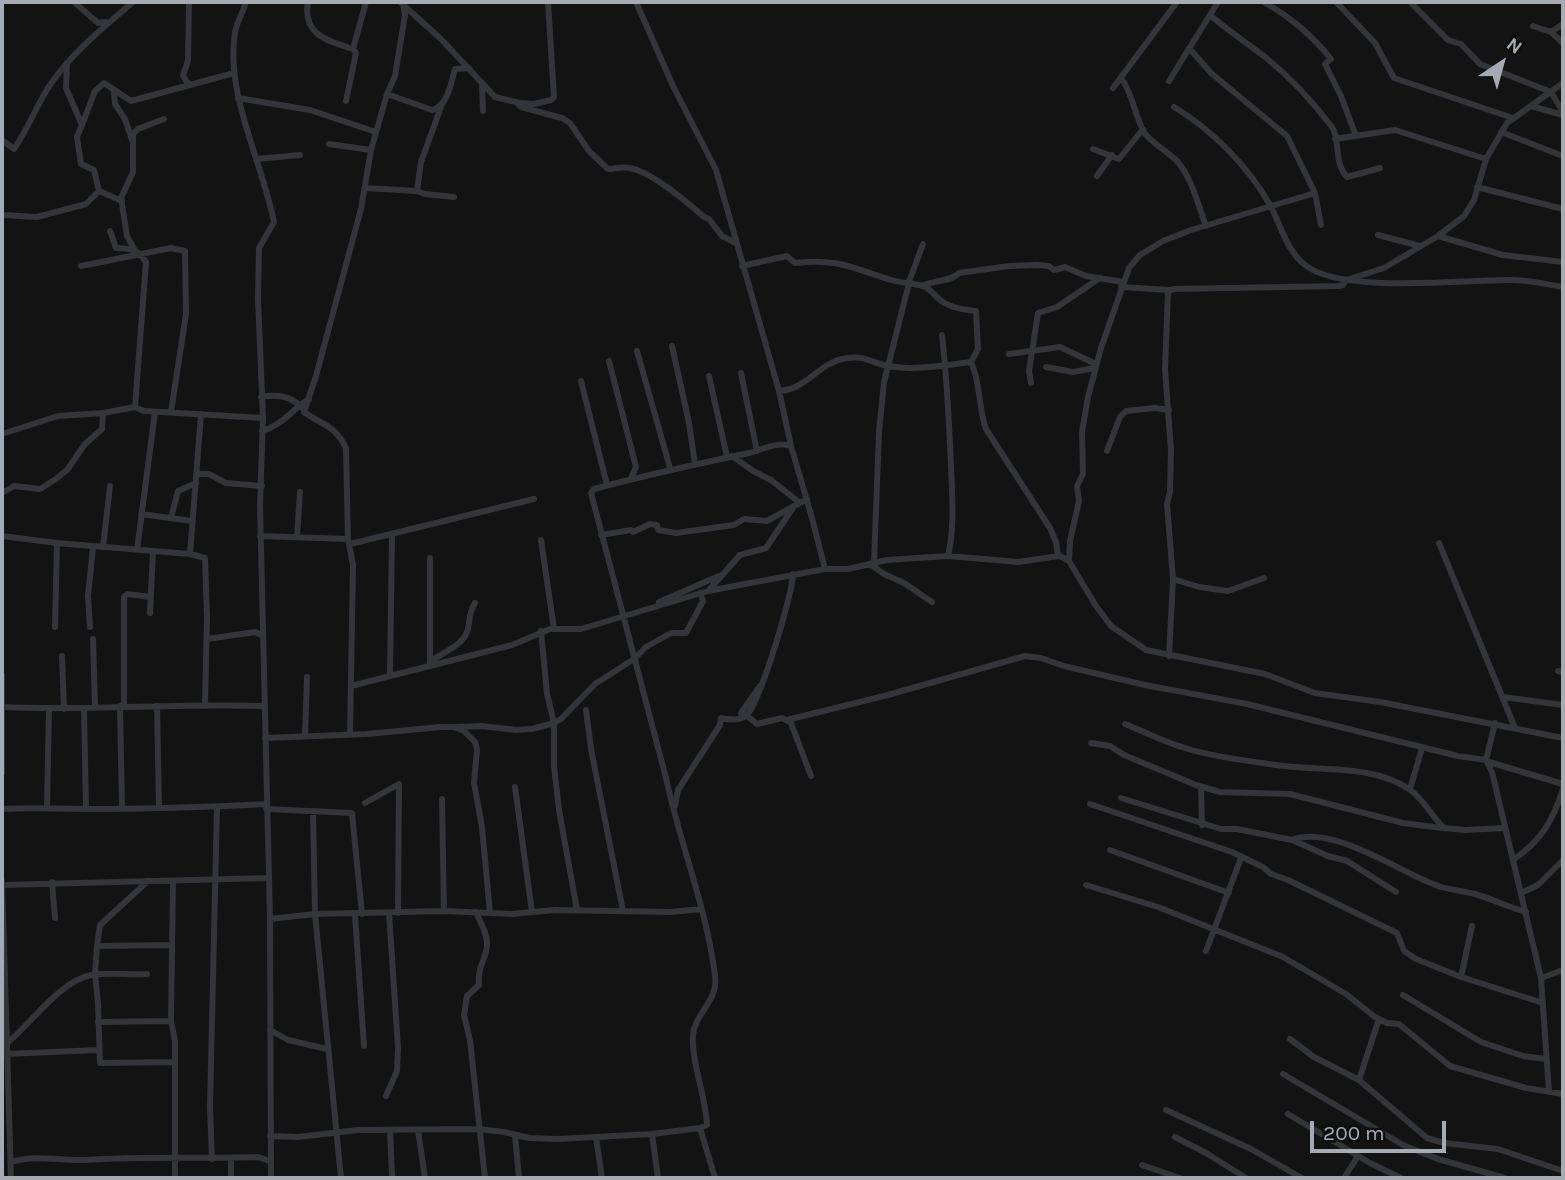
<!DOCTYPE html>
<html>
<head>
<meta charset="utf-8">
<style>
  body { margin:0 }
  #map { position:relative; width:1565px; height:1180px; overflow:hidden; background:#131314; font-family:Karla,sans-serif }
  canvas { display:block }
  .frame { position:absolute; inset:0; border:4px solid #a6abb3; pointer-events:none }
  .north { position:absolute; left:1467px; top:28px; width:70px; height:70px; -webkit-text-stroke:5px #0e0e0f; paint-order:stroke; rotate:36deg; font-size:19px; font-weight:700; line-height:28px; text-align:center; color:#a6abb3 }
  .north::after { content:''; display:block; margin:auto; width:24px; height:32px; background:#a6abb3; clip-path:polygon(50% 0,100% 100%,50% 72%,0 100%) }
  .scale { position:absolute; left:1310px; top:1121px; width:136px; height:32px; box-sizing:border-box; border:4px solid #a6abb3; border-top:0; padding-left:9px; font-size:21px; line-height:24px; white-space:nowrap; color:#a6abb3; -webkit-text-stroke:5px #0e0e0f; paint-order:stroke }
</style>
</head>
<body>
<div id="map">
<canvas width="1565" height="1180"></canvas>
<div class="frame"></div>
<div class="north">N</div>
<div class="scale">200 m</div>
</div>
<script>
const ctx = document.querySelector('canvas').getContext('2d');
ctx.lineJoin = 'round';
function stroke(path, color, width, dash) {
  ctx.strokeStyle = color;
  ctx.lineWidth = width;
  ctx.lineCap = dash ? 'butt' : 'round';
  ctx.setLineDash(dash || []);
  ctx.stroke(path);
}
const minor = new Path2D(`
  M74,2L98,23L106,22
  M246,2C243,12 237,22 235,32C225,94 262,161 274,222L259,248L258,299L263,418L260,505L270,919L271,1178
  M308,2C302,35 328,41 353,49
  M400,2L441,39L495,97L520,103L534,104L551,100L554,97L548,2
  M636,2L673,86L716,170L779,391L791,446L812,518L825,569
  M1264,2C1291,18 1311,34 1331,59L1325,64L1341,96L1356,136
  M1336,2L1375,43L1394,78L1513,118
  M1410,2L1448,40L1461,44L1480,64L1551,92L1563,112
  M1210,15C1227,30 1247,43 1265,57C1290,77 1313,102 1332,127C1341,140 1333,162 1347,177L1380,168
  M1533,26L1551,32L1563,43
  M1551,32L1563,24
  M1189,48L1211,73L1287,136L1315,193L1321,225
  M67,63L66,88L82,125L77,137L81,164L94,170L99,191L122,201
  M1121,78C1133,93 1134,115 1144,132C1149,141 1168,152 1177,161C1192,178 1198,205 1206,226
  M1169,81L1218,2
  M189,85L183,76L188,60L189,2
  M482,85L483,111
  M1113,88L1177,2
  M114,93L115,104L125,119L132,140
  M387,94L432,110C448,106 451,83 455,69L469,68
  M238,98L310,110L376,132
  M346,101L356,53L353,49L366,2
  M518,104L521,107L562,118L570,123L589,151L608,169C615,169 622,166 630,168C651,172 687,202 704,217L709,219L722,236L736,243
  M1531,106L1563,115
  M1174,107C1211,129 1249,167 1270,205C1281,225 1286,250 1305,265C1341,294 1462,280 1510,280C1528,280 1546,284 1563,287
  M82,125L95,91L104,83L131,101L234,73
  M1501,132L1563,156
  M1335,139L1395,130L1486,159
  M2,140L14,149C29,128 37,103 52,82C75,50 104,27 133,2
  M329,144L371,150
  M1093,149L1119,159L1143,129
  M256,159L300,155
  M1097,176L1112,155
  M1477,187L1563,209
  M365,188L417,191L425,194L454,197
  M417,191L421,162L441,107
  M2,215L37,217L86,204L99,191
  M110,231L116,248C132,249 136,248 146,262L135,407
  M1378,235L1420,246
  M1438,236L1503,255L1563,262
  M134,249L127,236L121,198L133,172V134L138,129L164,119
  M81,266L171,248L185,251L186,314L171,412
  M742,266L787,256L795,263C838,258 852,268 891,280C901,283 913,283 923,286C931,289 934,295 940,300C948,307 966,310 976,311L978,349L971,362
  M922,286C934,280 951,282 959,273L1009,266L1037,265L1049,266L1054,270L1065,267L1086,276L1123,282
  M1121,287L1170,290
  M672,346L689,423L695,464
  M637,351L670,468
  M1009,354L1060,347L1096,364
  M609,361L636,467L631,478
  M971,362C981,383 978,407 986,429L1050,528L1056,542L1058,555L1069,561L1096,606L1111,626L1146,650L1265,674L1315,693L1380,702L1563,738
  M1046,367L1073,372L1095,368
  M741,373L757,451
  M709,376L727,457
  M581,381L607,485
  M1031,383L1029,371L1038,313L1057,307L1100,278
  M779,391C809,389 818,362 847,358C866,355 873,364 889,366C913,371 947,365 971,362
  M261,397C276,394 291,396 301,407
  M262,431C282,426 292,409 309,399
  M2,434L58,416L103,413L135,407L144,411L263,418
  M1107,451L1120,417L1126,411L1155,408L1169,410
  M732,456L753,471L771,480L800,503
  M197,474H209L226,483L262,486
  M2,493L14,486L40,489L56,479L67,470L85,444L102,429L103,413
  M141,514L192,521
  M171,518L178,491L196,483
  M601,535L631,530L633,532L650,524L657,525L658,530L676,533L734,525L744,519L767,521L807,499
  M2,536L57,543L190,554L205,558L207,618L205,704
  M260,536L348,539L353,565L350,734
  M297,537L300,492
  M348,539L346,448C334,424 323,426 304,412L316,376L361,209L371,150L387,94L395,76L405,15L403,5
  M541,540L554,629
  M1439,543L1515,728
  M350,544L534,499
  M103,547L110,486
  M137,550L155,412
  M190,554L201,414
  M948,556L1018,562L1059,556
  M1069,561L1070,541L1079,501L1077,486L1083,474L1082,432L1088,397L1101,348L1129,268L1140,255L1163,241L1191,230L1315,193
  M874,563L879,432L884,382L910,279L923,244
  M870,564L884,574L904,583L932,602
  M1173,579L1199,587L1228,591L1264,578
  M709,590L740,555L766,548L793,508
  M659,602L719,576
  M150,613L153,551
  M55,627L57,543
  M90,627L88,596L93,547
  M541,631L547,694L554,723V766L559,810L577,910
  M93,639L95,707
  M207,639L255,632L263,636
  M62,656L64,709
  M1169,656L1173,579L1167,504L1170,492L1171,451L1165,369L1168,292L1173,289L1338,286L1343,285L1346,280L1384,268L1438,236L1464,216L1474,200L1486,159L1507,123L1563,83
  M430,662C442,652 464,646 468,629C470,619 469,612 475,603
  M430,665V558
  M1558,671L1563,672
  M2,675V773
  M390,675L392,534
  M351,686L512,645L550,629H581L708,591L825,569H848L887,560L948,556C955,527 952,495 951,465C949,421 947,378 942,335
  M1503,697L1563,705
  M120,706L122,808
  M124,706V597L127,594L151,597
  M157,706L159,807
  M2,707C90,711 177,703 265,706
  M84,708L86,809
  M586,710L591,749L623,911
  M746,715L757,724L782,718L791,723L811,776
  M742,717L741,713L760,686
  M787,720L888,695L1025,656L1041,658L1064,666L1145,685L1247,704L1458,756L1486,760L1492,772L1541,978L1549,1092
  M1125,724C1145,732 1165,742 1185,748C1212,757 1255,762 1284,766C1325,771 1373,765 1409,789C1424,799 1431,816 1444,828
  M456,727L482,726L516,730L532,729L554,723L561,719L595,684L634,659L646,647L671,633H686L703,601L700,593
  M305,736L307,677
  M265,738L367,734L441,727H454L464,731L475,742L477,749L474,783L482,827L490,913
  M1091,743L1110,746L1124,755L1196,785L1220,792L1290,794L1403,823L1434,827L1465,830L1505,828
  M1486,760L1495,723
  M1489,762L1563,784
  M515,787L532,912
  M1201,787L1202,825
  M1410,789L1422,748
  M1121,798L1221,829H1237L1292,840L1328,856L1347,861L1396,892
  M442,799L444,911
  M365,803L399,784L398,913
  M1090,804L1232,852L1263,867L1271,874L1288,880L1397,933L1404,951L1416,959L1461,977L1543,1003
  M675,806L678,790L720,725L721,718C729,720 738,721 746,716C759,706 793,593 793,574
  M47,807L49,709
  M2,809C31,807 59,809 88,809C147,809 207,807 266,804
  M266,809L352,813L362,914
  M313,811L315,914L341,1178
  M1292,840C1332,824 1399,872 1438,886C1450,890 1463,891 1475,894C1492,899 1508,907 1526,912
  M1110,850L1229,893
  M1513,860C1541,841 1553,821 1563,789
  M2,881L11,1178
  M52,882L55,918
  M3,885L267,878
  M1086,885L1158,907L1283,957L1346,994L1375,1017L1387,1023L1399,1024L1450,1066L1526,1088L1563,1094
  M1521,893L1538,885L1563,860
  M476,912C480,922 488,934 487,945C487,958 477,966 479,985L467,996L464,1015L470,1040L485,1178
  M355,915L364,1046
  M270,919L315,914L444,911L512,914L555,910L671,912L701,909
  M172,945L97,946L95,974L98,1003L100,1063L175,1062
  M97,946L100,925L148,881
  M1206,951L1241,858
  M1461,977L1472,926
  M1541,978L1563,970
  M1403,995L1481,1042L1523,1056L1546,1059
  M171,1021L173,881
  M98,1022L171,1021L175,1041V1178
  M270,1030L288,1040L327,1049
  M1290,1039L1314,1057L1359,1080L1427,1138L1444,1143L1498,1149L1563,1171
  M6,1044C31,1024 60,981 91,975C109,972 129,975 147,974
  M6,1054L98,1050
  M1283,1074L1403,1145L1438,1159L1505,1178
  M1359,1080L1379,1019
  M386,1096L397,1071L398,1048L389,913
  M1166,1110L1251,1149L1302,1178
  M1288,1114L1370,1163L1401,1178
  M700,1128L715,1178
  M390,1130L392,1176
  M418,1130L425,1178
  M652,1134L658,1178
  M515,1135L519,1178
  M270,1136L298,1137L358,1130L478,1129L504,1132L529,1138L558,1139L652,1134L700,1128L707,1125C706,1097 691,1061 693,1035C695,1013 719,1000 715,976C707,909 680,844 666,778L591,493L594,489C645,475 697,464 749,453C762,450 777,441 791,446
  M596,1137L602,1178
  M1175,1137L1206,1153L1246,1178
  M231,1158V1178
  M212,1159L210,1107L217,807
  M11,1162C37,1154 59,1161 85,1160C143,1156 200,1159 258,1157L270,1161
  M1142,1165L1180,1178
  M1344,1178L1358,1156`);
stroke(minor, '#343539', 6);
</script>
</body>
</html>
